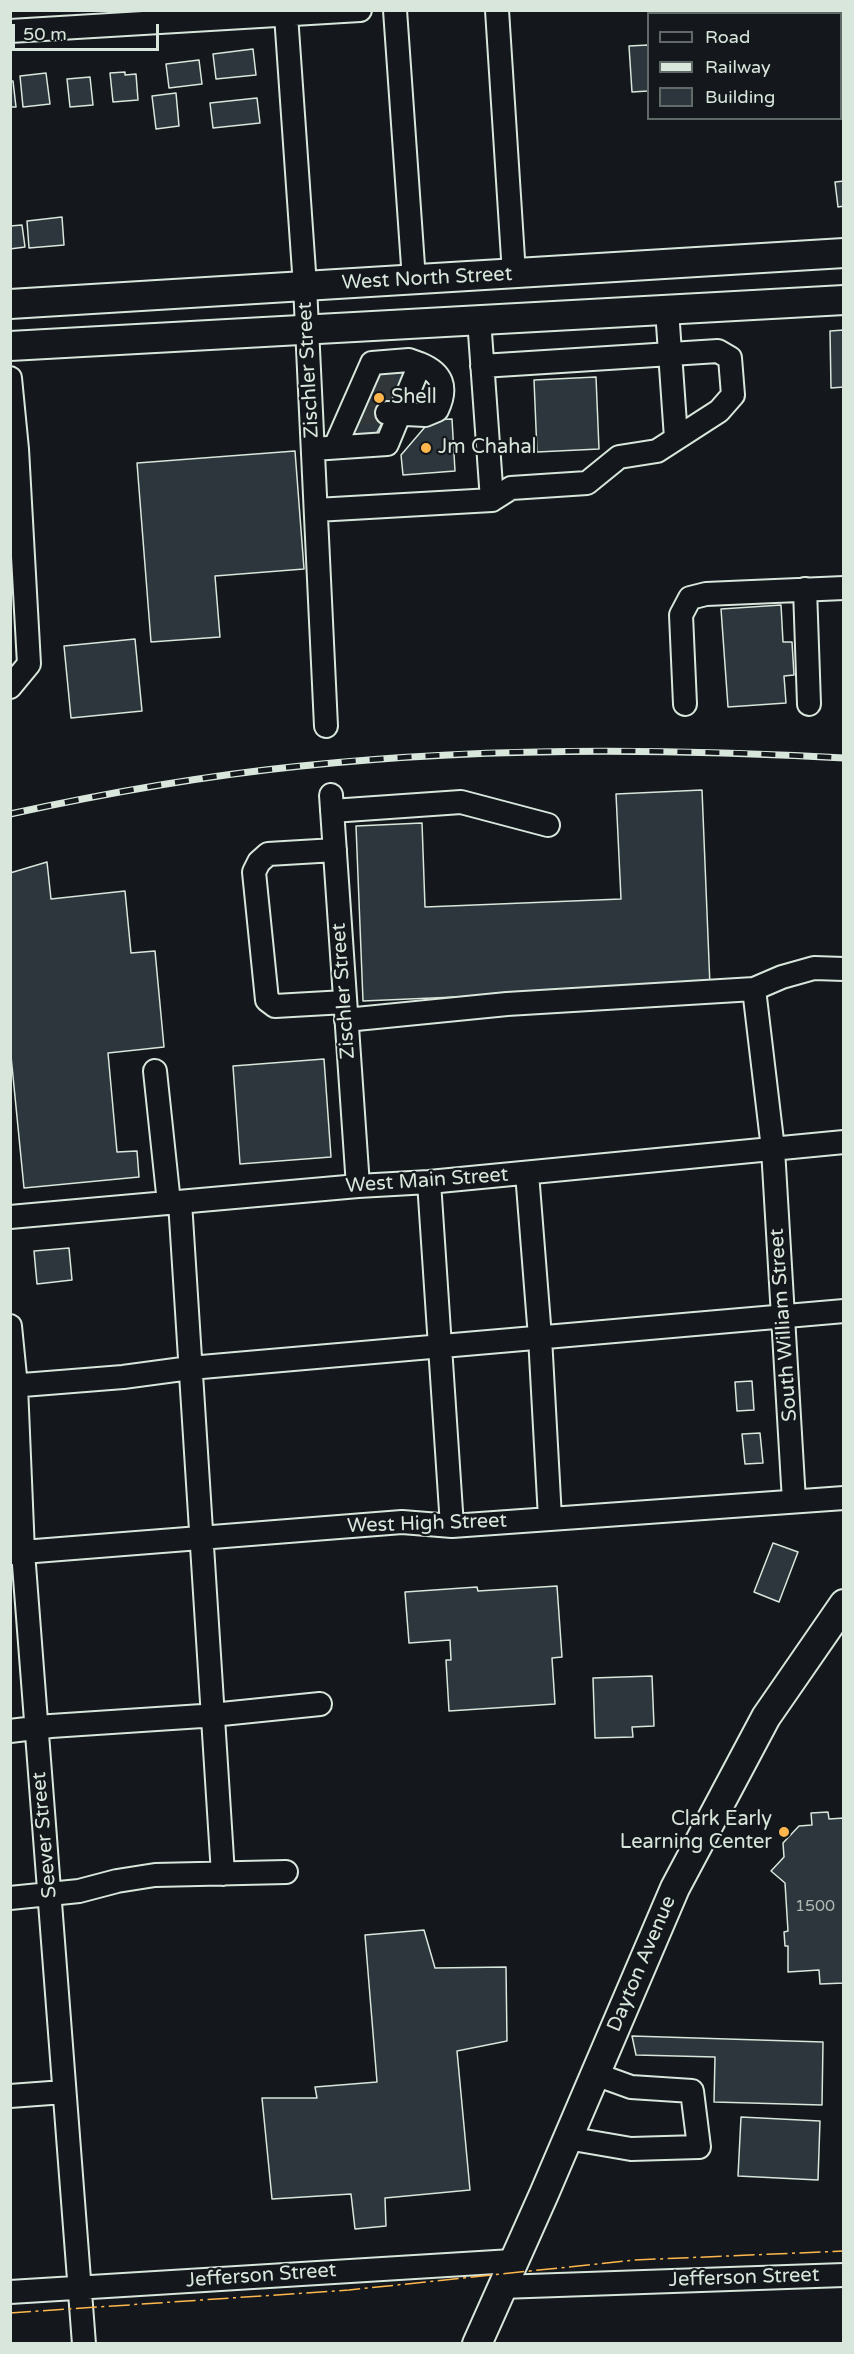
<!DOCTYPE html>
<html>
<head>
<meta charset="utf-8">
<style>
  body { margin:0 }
  #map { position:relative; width:854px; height:2354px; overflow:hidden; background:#14181c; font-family:"Varela Round",sans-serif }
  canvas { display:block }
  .frame { position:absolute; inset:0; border:12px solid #d8e6dc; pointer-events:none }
  .legend { position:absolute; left:647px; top:12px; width:195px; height:108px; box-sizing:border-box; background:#14181c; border:2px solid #626a69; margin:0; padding:8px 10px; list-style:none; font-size:18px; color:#d8e6dc }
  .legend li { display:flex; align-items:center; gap:12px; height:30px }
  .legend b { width:30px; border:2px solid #626a69 }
  .scale { position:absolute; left:12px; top:24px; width:147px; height:27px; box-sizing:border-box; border:3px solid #d8e6dc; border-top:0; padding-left:8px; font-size:18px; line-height:21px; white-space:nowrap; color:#d8e6dc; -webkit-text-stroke:4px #14181c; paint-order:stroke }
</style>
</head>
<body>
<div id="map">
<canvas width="854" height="2354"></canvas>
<div class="frame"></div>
<ul class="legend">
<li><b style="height:8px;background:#14181c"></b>Road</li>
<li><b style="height:8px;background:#d8e6dc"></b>Railway</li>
<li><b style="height:16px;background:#2c363c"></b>Building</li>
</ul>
<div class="scale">50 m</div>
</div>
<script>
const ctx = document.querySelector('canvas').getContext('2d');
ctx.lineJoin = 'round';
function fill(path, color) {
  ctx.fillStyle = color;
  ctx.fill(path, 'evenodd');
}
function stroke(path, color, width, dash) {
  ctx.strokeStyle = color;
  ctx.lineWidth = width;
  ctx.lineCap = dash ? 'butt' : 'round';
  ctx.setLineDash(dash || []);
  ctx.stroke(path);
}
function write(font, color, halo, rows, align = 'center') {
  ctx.font = font + ' "Varela Round",sans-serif';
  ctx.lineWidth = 4.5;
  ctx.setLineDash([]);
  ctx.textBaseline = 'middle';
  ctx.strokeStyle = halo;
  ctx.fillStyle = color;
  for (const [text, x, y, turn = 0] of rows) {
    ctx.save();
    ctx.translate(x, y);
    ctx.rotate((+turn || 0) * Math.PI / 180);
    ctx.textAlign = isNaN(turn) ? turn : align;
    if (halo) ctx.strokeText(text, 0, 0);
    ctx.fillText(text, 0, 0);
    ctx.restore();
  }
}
const building = new Path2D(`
  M840,39H844V64H840Z
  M648,45V91L632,92L629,46Z
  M253,49L256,75L216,79L213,54Z
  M199,60L202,84L169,88L166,64Z
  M125,72V75L136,74L138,100L113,102L110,73Z
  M46,73L50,104L23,107L20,76Z
  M90,77L93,105L70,107L67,79Z
  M10,81H13L16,107H10Z
  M176,93L179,126L156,129L152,96Z
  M257,98L260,123L213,128L210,103Z
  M844,181V206L838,207L835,182Z
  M62,217L64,245L29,248L27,221Z
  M22,225L25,247L10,249V226Z
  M844,330V387L831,388L830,331Z
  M413,365L376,434L347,435L384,366Z
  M596,377L599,449L537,452L534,380Z
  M452,419L455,471L403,475L401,455L431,420Z
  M295,451L304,569L215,576L220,637L151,642L137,463Z
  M781,605L783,642H792L794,675L784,676L786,703L728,707L721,609Z
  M135,639L142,711L71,718L64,646Z
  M702,790L710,986L363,1001L356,826L422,823L425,907L621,899L616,794Z
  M47,862L51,899L125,891L131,953L155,951L164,1047L108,1053L117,1152L137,1151L139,1177L24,1188L10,1046V873Z
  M324,1059L331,1157L240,1164L233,1066Z
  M69,1248L72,1280L37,1284L34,1251Z
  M752,1381L754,1410L737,1411L735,1382Z
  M760,1433L763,1463L745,1464L742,1434Z
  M773,1543L798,1552L779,1602L754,1592Z
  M557,1586L562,1657L552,1658L555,1704L449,1711L446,1660H451L450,1640L409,1643L405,1592L477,1587L478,1591Z
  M652,1676L654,1726L632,1727L633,1737L595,1738L593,1678Z
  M828,1812L829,1819L844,1818V1983L820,1984L819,1970L788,1972V1946H785L784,1932L788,1931L785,1883L771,1871L784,1857L783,1843L799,1826L812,1825L811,1813Z
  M424,1930L435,1968L506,1967L507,2041L457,2051L470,2190L385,2198L386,2226L355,2229L351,2194L272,2199L262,2098H317L315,2087L377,2082L365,1935Z
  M632,2036L823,2042L822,2105L714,2102L715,2057L636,2055Z
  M741,2117L820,2121L818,2180L738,2176Z`);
const minorTunnel = new Path2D(`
  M372,388H401
  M359,413H387`);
const minor = new Path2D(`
  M395,10L414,280
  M497,10L514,274
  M286,15L305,286L326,726
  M10,31L360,10
  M667,310L676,438
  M479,319L492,500
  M10,378L17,449L29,664L10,687
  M387,413L425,415L437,410C448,387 442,373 420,364
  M313,449L387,444L420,364L409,360L372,363L335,447
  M316,510L492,500L511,488L587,483L619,457L657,451L719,411L733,395L730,358L718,351L482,366
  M805,589L809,704
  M685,704L681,615L690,598L706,594L844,588
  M331,795L358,1186
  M332,811L461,802L548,825
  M335,850L268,854L259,862L254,872L267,1000L275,1006L345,1002
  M754,989L773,1149L794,1501
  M346,1020L507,1004L754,989L782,977L814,968L844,969
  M155,1071L169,1203
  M527,1173L540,1337L550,1518
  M429,1182L452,1526
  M180,1202L223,1874
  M10,1217L358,1186L429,1182L844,1142
  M10,1326L16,1386L23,1552L84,2344
  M10,1386L123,1377L190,1368L844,1311
  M10,1553L402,1522L452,1526L844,1498
  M10,1731L51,1726L202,1716L320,1704
  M10,1898L79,1891L117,1881L155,1875L286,1872
  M10,2096L64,2092
  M567,2138L631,2149L699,2147L692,2091L631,2087L595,2074
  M501,2287L844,2275
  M10,2292L512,2261`);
const major = new Path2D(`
  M10,304L844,253
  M10,346L844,300
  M477,2344L544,2194L675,1888L766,1717L844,1604`);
const rail = new Path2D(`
  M10,814C106,793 203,776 301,766C481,747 663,748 844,758`);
const power = new Path2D(`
  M10,2313L349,2290L635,2260L844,2251`);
const markers = [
  [379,398,6,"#ffb74d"],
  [426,448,6,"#ffb74d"],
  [784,1832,6,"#ffb74d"]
];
const numberNames = [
  ["1500",815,1907]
];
const streetNames = [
  ["West North Street",427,279,-3],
  ["Zischler Street",309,370,-93],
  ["Zischler Street",344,991,-94],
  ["West Main Street",427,1181,-4],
  ["South William Street",784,1325,-94],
  ["West High Street",427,1524,-2],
  ["Seever Street",45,1835,-95],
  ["Dayton Avenue",642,1964,-67],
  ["Jefferson Street",261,2276,-4],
  ["Jefferson Street",744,2278,-2]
];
const poiNames = [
  ["Shell",391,398],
  ["Jm Chahal",438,448],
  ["Clark Early",772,1820,"right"],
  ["Learning Center",772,1843,"right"]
];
fill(building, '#2c363c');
stroke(building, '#d8e6dc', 1.5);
stroke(minorTunnel, '#313739', 22, [22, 11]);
stroke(minor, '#d8e6dc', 26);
stroke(major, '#d8e6dc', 32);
stroke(minor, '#14181c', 22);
stroke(major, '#14181c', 28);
stroke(rail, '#d8e6dc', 7);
stroke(rail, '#14181c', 4.5, [14]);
stroke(power, '#ffb74d', 1.5, [21, 4.5, 3, 4.5]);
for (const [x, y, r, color] of markers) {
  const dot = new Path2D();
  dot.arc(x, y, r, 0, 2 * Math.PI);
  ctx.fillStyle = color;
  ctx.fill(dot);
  stroke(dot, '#14181c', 2);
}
write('16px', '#adbab4', null, numberNames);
write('20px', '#d8e6dc', '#14181c', streetNames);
write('20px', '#d8e6dc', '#14181c', poiNames, 'left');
</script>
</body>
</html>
